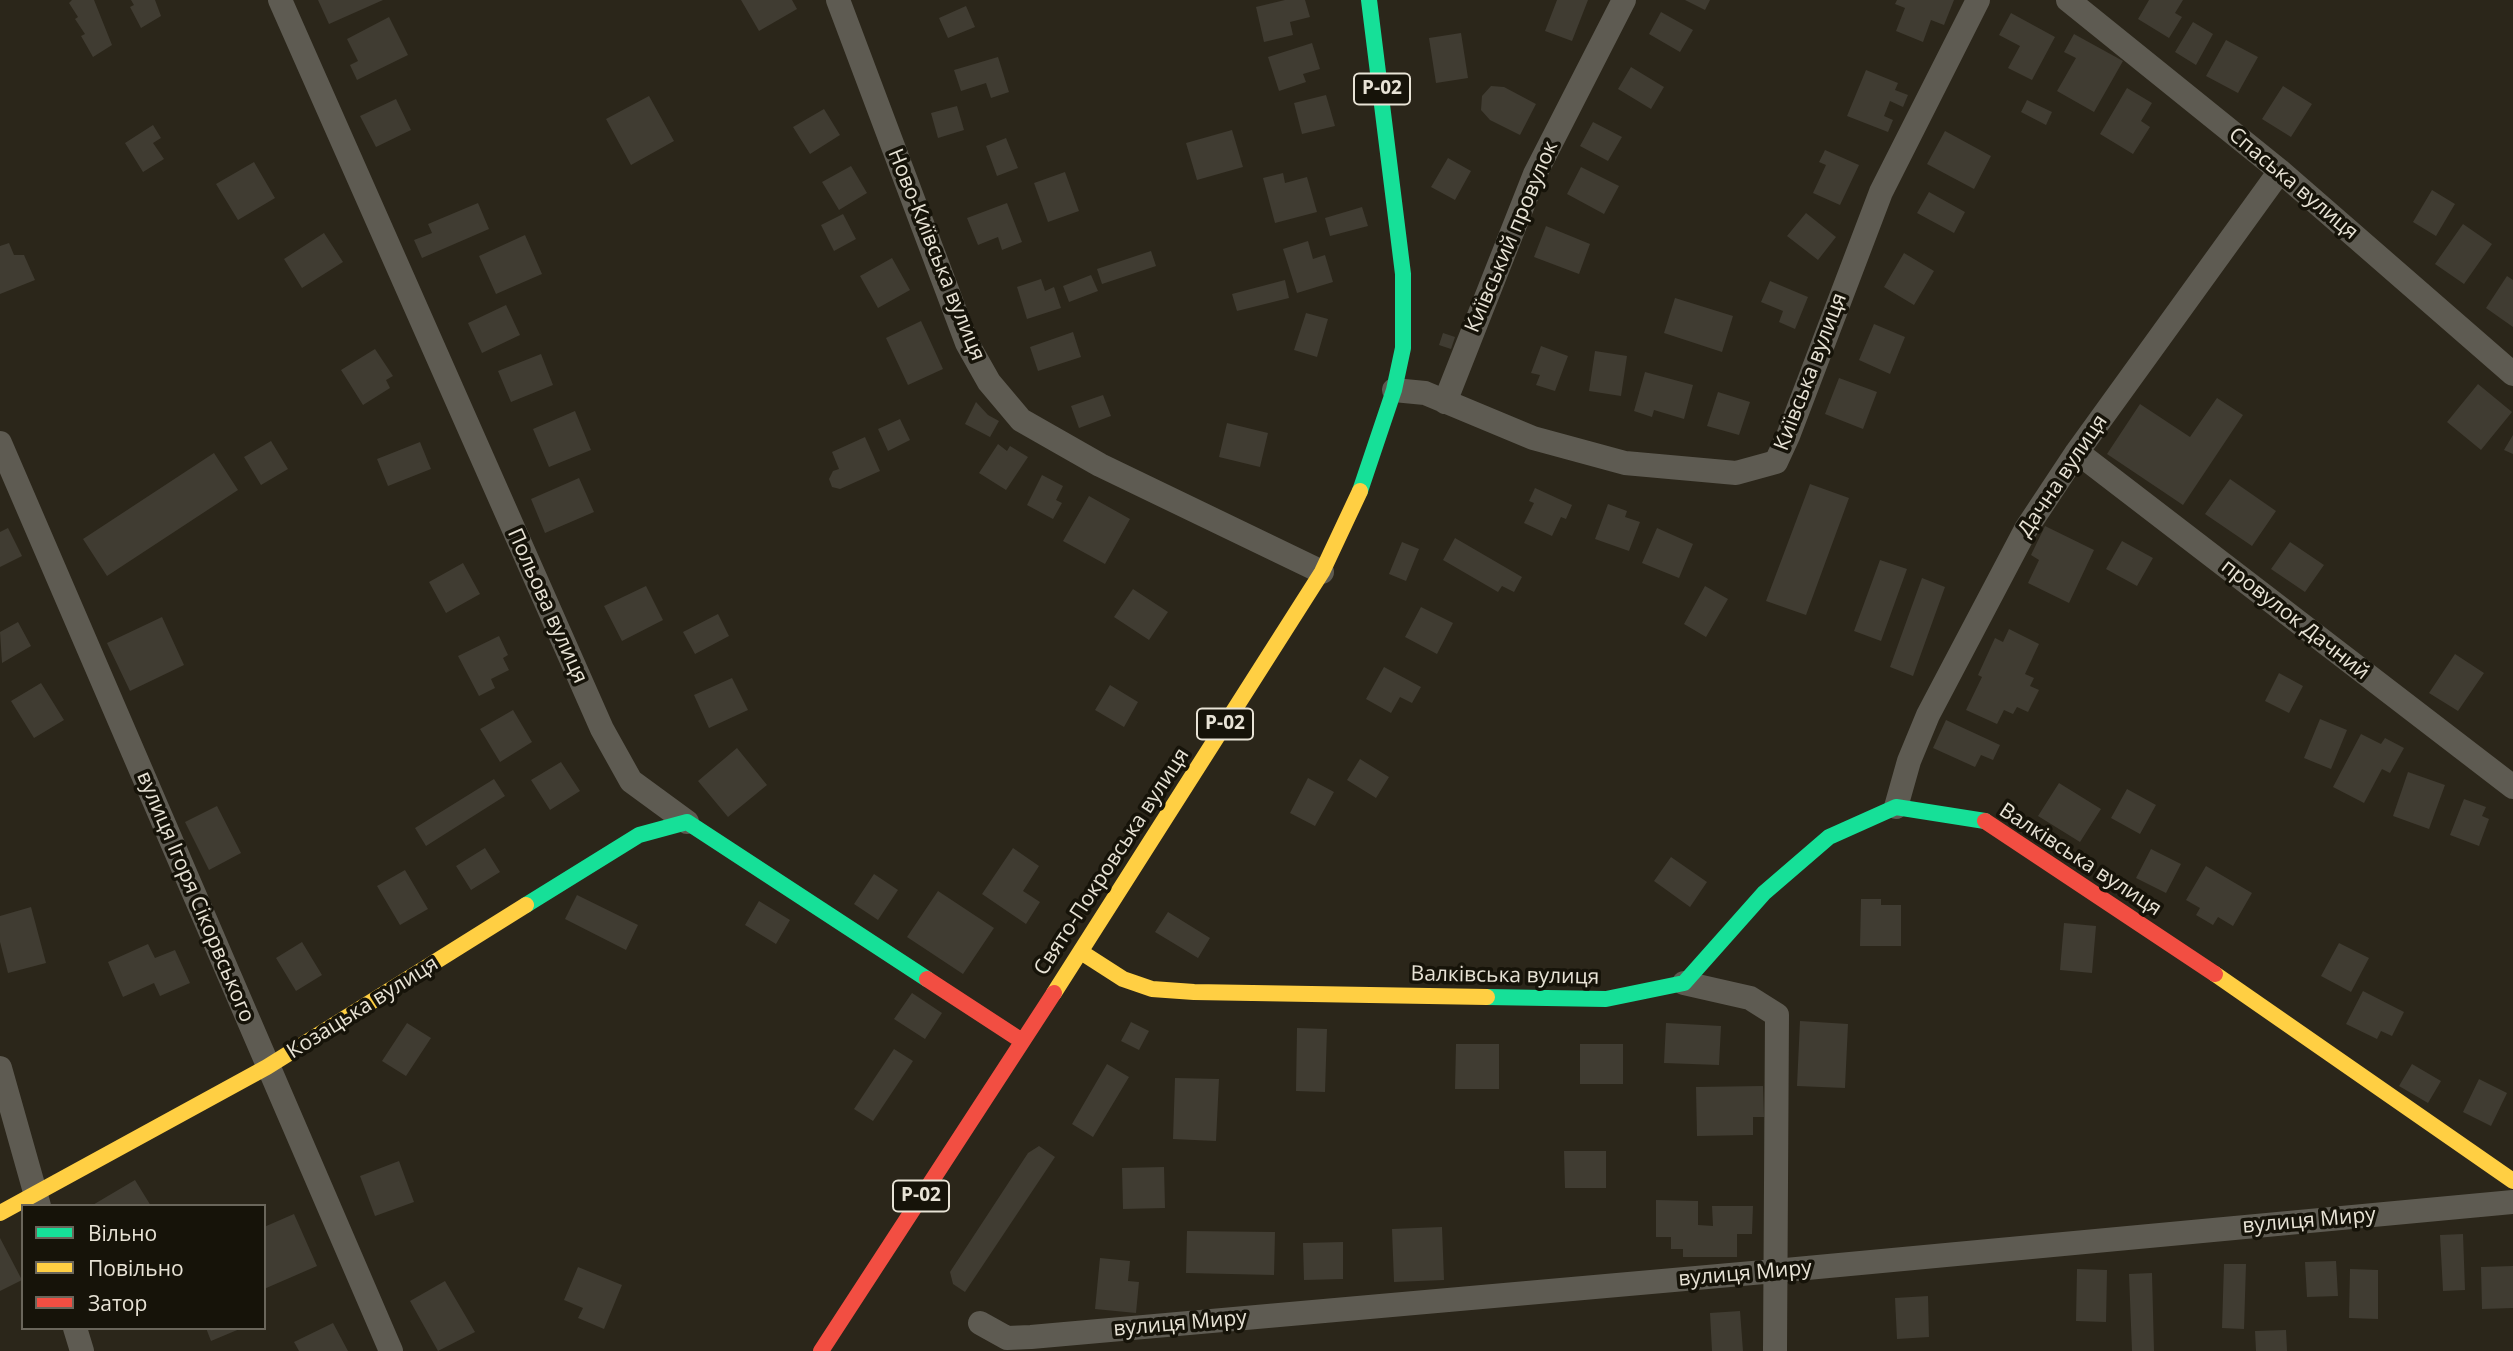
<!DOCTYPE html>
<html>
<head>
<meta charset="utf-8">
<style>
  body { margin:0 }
  #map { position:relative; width:2513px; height:1351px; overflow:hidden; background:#2b261a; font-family:"Open Sans",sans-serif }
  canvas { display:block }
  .legend { position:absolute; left:21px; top:1204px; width:245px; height:126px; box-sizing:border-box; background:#161309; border:2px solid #6a665b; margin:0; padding:9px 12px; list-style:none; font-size:21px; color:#e8e3d6 }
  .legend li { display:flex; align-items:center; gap:14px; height:35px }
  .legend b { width:35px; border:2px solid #6a665b }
</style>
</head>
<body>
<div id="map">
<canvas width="2513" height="1351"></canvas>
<ul class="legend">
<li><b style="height:9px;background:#16e098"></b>Вільно</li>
<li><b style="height:9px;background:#ffcf43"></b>Повільно</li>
<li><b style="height:9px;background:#f24e42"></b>Затор</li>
</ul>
</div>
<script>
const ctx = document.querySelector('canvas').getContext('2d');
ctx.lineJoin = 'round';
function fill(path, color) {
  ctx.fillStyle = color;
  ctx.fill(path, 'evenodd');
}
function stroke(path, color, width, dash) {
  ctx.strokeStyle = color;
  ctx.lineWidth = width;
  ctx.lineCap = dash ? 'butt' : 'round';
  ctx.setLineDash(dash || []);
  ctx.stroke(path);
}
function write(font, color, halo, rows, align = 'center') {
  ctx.font = font + ' "Open Sans",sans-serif';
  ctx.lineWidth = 7;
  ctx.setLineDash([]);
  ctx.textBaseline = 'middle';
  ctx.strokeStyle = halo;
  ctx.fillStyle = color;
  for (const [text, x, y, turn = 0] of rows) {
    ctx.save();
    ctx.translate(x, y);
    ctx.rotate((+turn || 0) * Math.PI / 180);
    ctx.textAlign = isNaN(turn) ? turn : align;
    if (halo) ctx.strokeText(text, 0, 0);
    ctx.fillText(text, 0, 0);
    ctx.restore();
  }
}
const building = new Path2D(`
  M72,0H94L112,45L93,57L81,36L85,34L75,19L78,17L69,3Z
  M131,0H155L161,16L141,28L130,7L134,5Z
  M318,0H383L329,24Z
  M741,0H792L797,9L759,31Z
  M1285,0H1305L1310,17L1290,22L1293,35L1264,42L1256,7Z
  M1557,0H1588L1572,41L1545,31Z
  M1685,0H1710L1705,10Z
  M1897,0H1954L1944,25L1931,20L1923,42L1896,31L1905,8L1895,4Z
  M2149,0H2183L2175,13L2182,17L2169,38L2138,19Z
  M966,6L975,27L948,38L939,18Z
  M1661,12L1693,30L1680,52L1649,34Z
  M2011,13L2055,37L2032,80L2008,68L2020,46L1999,35Z
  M389,17L408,55L357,80L350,65L358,61L347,39Z
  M2193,22L2213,34L2196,65L2175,52Z
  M1461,33L1468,78L1436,83L1429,38Z
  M2074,34L2123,61L2094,112L2057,91L2076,58L2064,52Z
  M2226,40L2258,57L2238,93L2206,76Z
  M1312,43L1320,69L1303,74L1306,82L1279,91L1268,57Z
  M998,57L1009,92L991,98L986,83L961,91L954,70Z
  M1631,67L1664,87L1651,109L1618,89Z
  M1866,70L1898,83L1895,90L1908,95L1903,107L1890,101L1884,116L1893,120L1888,132L1847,116Z
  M1491,86L1504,87L1536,104L1520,135L1490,120L1481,110L1482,96Z
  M2283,86L2312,104L2291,137L2262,119Z
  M2127,88L2152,103L2141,121L2150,127L2133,154L2100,134Z
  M1326,95L1335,126L1302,134L1294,103Z
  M649,96L674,141L631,165L606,119Z
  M396,99L411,130L376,147L360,116Z
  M2027,100L2052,112L2046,125L2021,112Z
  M957,106L964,130L938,138L931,113Z
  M824,109L840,135L810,154L793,127Z
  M1593,122L1622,137L1608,161L1580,146Z
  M153,125L161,138L153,143L164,159L143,172L125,143Z
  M1232,130L1243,167L1197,180L1186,143Z
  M1945,131L1991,156L1974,189L1927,164Z
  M1006,138L1018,168L997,176L986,146Z
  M1825,150L1859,165L1840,205L1813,193L1826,165L1819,162Z
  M1448,158L1471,171L1455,200L1431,187Z
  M254,162L275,198L238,220L216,184Z
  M851,166L867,193L839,210L822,182Z
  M1581,167L1619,186L1604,214L1567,194Z
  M1065,172L1079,211L1048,222L1034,183Z
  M1283,173L1285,183L1307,177L1317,212L1275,223L1263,178Z
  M2432,190L2455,204L2436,236L2413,222Z
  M1929,192L1965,212L1954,233L1917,213Z
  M478,203L489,229L422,258L414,240L432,233L428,224Z
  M1007,203L1022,242L1002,250L998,237L978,245L967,218Z
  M1362,207L1368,226L1330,236L1325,218Z
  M1806,213L1836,237L1818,260L1787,236Z
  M843,214L856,239L834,251L821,225Z
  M2463,224L2492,244L2464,284L2435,264Z
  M1546,226L1590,244L1579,274L1534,257Z
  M324,233L343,262L302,288L284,259Z
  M525,235L542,274L496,294L479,256Z
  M1308,241L1313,259L1325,255L1333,282L1297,293L1283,249Z
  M9,243L14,255H24L35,280L0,294V246Z
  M1151,251L1156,266L1102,284L1097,269Z
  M1904,253L1934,271L1914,305L1884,287Z
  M892,258L910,290L878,308L860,276Z
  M1091,275L1098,291L1069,302L1063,286Z
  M2507,276L2513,280V327L2486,308Z
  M1041,279L1045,291L1054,287L1061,308L1027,319L1017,287Z
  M1285,280L1289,298L1237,311L1232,294Z
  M1770,281L1808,297L1795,329L1779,322L1783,311L1761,302Z
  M1675,298L1733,316L1722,352L1664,333Z
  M506,305L520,335L482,353L468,323Z
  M1306,313L1328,319L1317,357L1294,350Z
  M921,321L943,369L908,385L886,338Z
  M1874,324L1905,337L1890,374L1859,360Z
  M1073,332L1081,357L1038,371L1030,347Z
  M1443,333L1455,337L1451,349L1439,345Z
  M1541,346L1568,356L1555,391L1536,385L1540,375L1531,373Z
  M375,349L393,376L386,380L390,388L363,405L341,370Z
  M1595,351L1627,356L1621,396L1589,391Z
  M541,354L553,385L511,402L498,371Z
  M1645,372L1693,385L1684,419L1654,410L1652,417L1634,411Z
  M1839,378L1877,392L1863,429L1825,414Z
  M2478,384L2512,412L2481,450L2447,422Z
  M1718,392L1750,402L1739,435L1707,426Z
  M1103,395L1111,416L1079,428L1071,406Z
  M2217,398L2243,415L2183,505L2107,454L2140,404L2190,437Z
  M976,402L988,415L999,421L990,437L965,424Z
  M575,411L591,450L549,467L533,429Z
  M900,419L910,440L888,451L878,429Z
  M1227,423L1268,433L1260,467L1219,457Z
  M2513,435V454L2504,450Z
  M865,437L880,471L840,489L832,487L829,479L833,471L839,469L832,452Z
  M271,441L288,469L261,485L244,457Z
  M420,442L431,469L388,486L377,459Z
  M998,444L1007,451L1010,446L1028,457L1006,490L979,473Z
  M214,453L238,490L107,576L83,539Z
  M1042,475L1063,486L1056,500L1062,503L1053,519L1027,505Z
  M579,478L594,512L545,533L531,499Z
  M2230,479L2276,511L2252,546L2205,514Z
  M1810,484L1849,498L1806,615L1766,601Z
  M1535,488L1572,505L1566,519L1561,517L1552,536L1524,523L1534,503L1529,501Z
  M1089,496L1130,519L1105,564L1063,541Z
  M1608,504L1627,511L1625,517L1640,522L1629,551L1595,539Z
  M2045,526L2094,550L2069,603L2028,583L2039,560L2031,555Z
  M8,528L22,556L0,567V532Z
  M1657,528L1693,544L1679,578L1642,563Z
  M1455,538L1522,577L1514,592L1502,586L1498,592L1443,560Z
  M2122,541L2153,558L2137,586L2106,569Z
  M1402,542L1419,549L1406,581L1389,574Z
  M2290,542L2324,565L2305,592L2271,569Z
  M1880,560L1907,569L1881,641L1854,631Z
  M463,563L480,594L446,613L429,582Z
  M1922,578L1945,587L1913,676L1890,667Z
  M646,586L663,620L622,641L604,606Z
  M1705,586L1728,599L1706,637L1684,624Z
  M1133,589L1168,612L1149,640L1114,617Z
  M1421,607L1453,623L1437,654L1405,637Z
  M718,614L729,636L695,654L683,632Z
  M162,617L184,665L130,691L107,643Z
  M18,622L31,646L2,663L0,632Z
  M2009,629L2039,644L2025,674L2034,678L2030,686L2039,690L2028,712L2017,707L2013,714L2004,710L1997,724L1966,710L1982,677L1978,675L1995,638L2003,642Z
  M499,636L508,655L503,658L509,670L491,679L495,688L479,696L458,656Z
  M2455,654L2484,673L2458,711L2429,693Z
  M1384,667L1421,687L1412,703L1400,697L1391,713L1366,699Z
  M2279,673L2303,686L2289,713L2265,701Z
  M732,678L748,710L709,728L694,695Z
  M41,683L64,720L34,738L11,701Z
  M1110,685L1138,702L1124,727L1095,710Z
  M513,710L532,742L500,762L480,729Z
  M2320,719L2347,730L2331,769L2304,758Z
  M1946,720L2000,745L1993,760L1981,755L1975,767L1933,748Z
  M2361,734L2381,744L2385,738L2404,748L2390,773L2382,769L2364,803L2333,787Z
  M737,748L767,785L728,817L698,781Z
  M1360,759L1389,777L1376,798L1347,780Z
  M561,762L580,791L550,810L531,780Z
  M2408,772L2445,785L2429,829L2393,816Z
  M1308,778L1334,792L1315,826L1290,813Z
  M494,779L505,796L426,846L415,828Z
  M2059,783L2101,809L2080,842L2038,816Z
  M2127,789L2156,805L2140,834L2111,818Z
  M2464,799L2486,807L2482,816L2489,819L2479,846L2450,835Z
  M217,806L241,853L209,870L185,822Z
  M485,848L500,872L471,890L456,866Z
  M1013,848L1039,866L1023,891L1040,902L1026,924L982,894Z
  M2151,849L2181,864L2166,893L2136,878Z
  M1671,857L1707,882L1690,907L1654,881Z
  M2206,866L2252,893L2233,926L2218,917L2213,925L2196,915L2200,908L2186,900Z
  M405,870L428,909L400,925L377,886Z
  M874,874L898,890L878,920L854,904Z
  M938,891L994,928L963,974L907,937Z
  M577,895L638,925L626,950L565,919Z
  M1861,899H1881V905H1901V946H1860Z
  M759,901L790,920L776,944L745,925Z
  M31,907L46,963L8,973L0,942V916Z
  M1168,912L1210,938L1198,958L1155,932Z
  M2064,923L2096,926L2092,973L2060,970Z
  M302,942L322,975L296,991L276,958Z
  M2339,943L2369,958L2351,992L2321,976Z
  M148,944L155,958L175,950L190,983L160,996L154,983L123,997L108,962Z
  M2363,991L2404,1012L2392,1036L2381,1031L2377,1039L2346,1024Z
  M912,993L942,1013L925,1039L894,1019Z
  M1800,1021L1848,1024L1845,1088L1797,1086Z
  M1131,1022L1149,1031L1139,1050L1121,1041Z
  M407,1023L431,1038L406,1076L382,1061Z
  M1666,1023L1721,1026L1719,1065L1664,1063Z
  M1297,1028L1327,1029L1325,1092L1296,1091Z
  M1456,1044H1499V1089H1455Z
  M1580,1044H1623V1084H1580Z
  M894,1049L913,1061L873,1121L854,1109Z
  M1107,1064L1129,1077L1093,1137L1072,1124Z
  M2412,1064L2441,1081L2428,1103L2399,1086Z
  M1175,1078L1219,1079L1216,1141L1173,1139Z
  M2479,1079L2507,1093L2491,1126L2463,1112Z
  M1763,1086L1764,1117H1753V1135L1697,1136L1696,1087Z
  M1039,1146L1055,1157L965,1292L953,1284L950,1272L1028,1153Z
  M1564,1151H1606V1188H1565Z
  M399,1161L414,1202L375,1216L360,1176Z
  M1164,1167L1165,1208L1123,1209L1122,1168Z
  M135,1180L151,1206H91Z
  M1656,1200L1698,1201V1225L1713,1226L1712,1206H1753L1752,1234H1737V1257H1683V1249H1671V1237H1656Z
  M294,1214L317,1266L264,1289V1227Z
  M1442,1227L1444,1280L1394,1282L1392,1229Z
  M1187,1231L1275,1232L1274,1275L1186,1273Z
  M2463,1234L2465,1290L2443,1291L2440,1235Z
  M0,1238L22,1280L0,1291Z
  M1343,1242V1279L1304,1280L1303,1243Z
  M1100,1258L1130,1261L1128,1281L1139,1282L1136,1313L1095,1309Z
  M2336,1261L2338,1296L2307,1297L2305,1262Z
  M2224,1264H2246L2244,1329L2222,1328Z
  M2513,1266V1308L2482,1309L2481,1267Z
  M578,1267L622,1285L604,1329L578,1318L583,1308L564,1300Z
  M2077,1269L2107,1270L2106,1322L2076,1321Z
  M2350,1269L2378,1270V1319L2349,1318Z
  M2152,1273L2154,1351H2132L2129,1274Z
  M445,1281L475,1332L438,1351L410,1301Z
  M1928,1296L1929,1337L1897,1339L1895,1298Z
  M1740,1311L1743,1351H1712L1710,1313Z
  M333,1323L348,1351H299L294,1342Z
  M206,1328H242L211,1341Z
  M2286,1330L2287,1351H2256L2255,1331Z`);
const street = new Path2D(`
  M280,0L602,729L631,781L687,822
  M838,0L967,343L989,382L1021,420L1100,465L1322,572
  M2068,0L2280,171L2513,374
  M1394,390L1425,393L1533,438L1625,463L1736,473L1776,462L1788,436L1881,192L1978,0
  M1445,402L1535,174L1624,0
  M0,443L391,1351
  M2077,452L2513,787
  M1896,807L1909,761L1928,715L2026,529L2077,452L2280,171
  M1684,983L1750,998L1777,1015L1775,1351
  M0,1068L39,1206
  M980,1323L1007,1338L1031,1337L1775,1271L2513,1202
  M75,1328L82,1351`);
const fast = new Path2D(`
  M1360,491L1394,390L1403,348V274L1369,0
  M526,905L639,835L687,822L927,979
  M1487,997L1606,999L1684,983L1764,893L1829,837L1896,807L1985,821`);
const slow = new Path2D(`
  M1081,952L1123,979L1152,989L1194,992L1487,997
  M2215,974L2513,1181
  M1054,993L1322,572L1360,491
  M0,1213L267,1067L526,905`);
const jam = new Path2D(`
  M1985,821L2215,974
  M927,979L1022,1041
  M821,1351L1054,993`);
const shields = [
  [1382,89,56],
  [1225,724,56],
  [921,1196,56]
];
const shieldNames = [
  ["Р-02",1382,89],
  ["Р-02",1225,724],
  ["Р-02",921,1196]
];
const streetNames = [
  ["Спаська вулиця",2293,184,40],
  ["Київський провулок",1512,237,-67],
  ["Ново-Київська вулиця",936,255,68],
  ["Київська вулиця",1811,372,-69],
  ["Дачна вулиця",2063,476,-56],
  ["Польова вулиця",547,606,66],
  ["провулок Дачний",2295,620,38],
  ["Валківська вулиця",2080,860,33],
  ["Свято-Покровська вулиця",1112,862,-57],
  ["вулиця Ігоря Сікорвського",195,897,67],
  ["Валківська вулиця",1505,976,1],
  ["Козацька вулиця",363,1008,-32],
  ["вулиця Миру",2309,1221,-5],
  ["вулиця Миру",1745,1274,-5],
  ["вулиця Миру",1180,1324,-5]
];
fill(building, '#403c32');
stroke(street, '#5e5b52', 24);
stroke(fast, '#16e098', 16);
stroke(slow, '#ffcf43', 16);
stroke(jam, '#f24e42', 16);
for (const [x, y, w] of shields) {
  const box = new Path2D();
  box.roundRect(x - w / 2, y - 15.5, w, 31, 5);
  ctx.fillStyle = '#161309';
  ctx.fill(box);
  stroke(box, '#e8e3d6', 2);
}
write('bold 19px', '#e8e3d6', null, shieldNames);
write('21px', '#e8e3d6', '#161309', streetNames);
</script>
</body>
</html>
